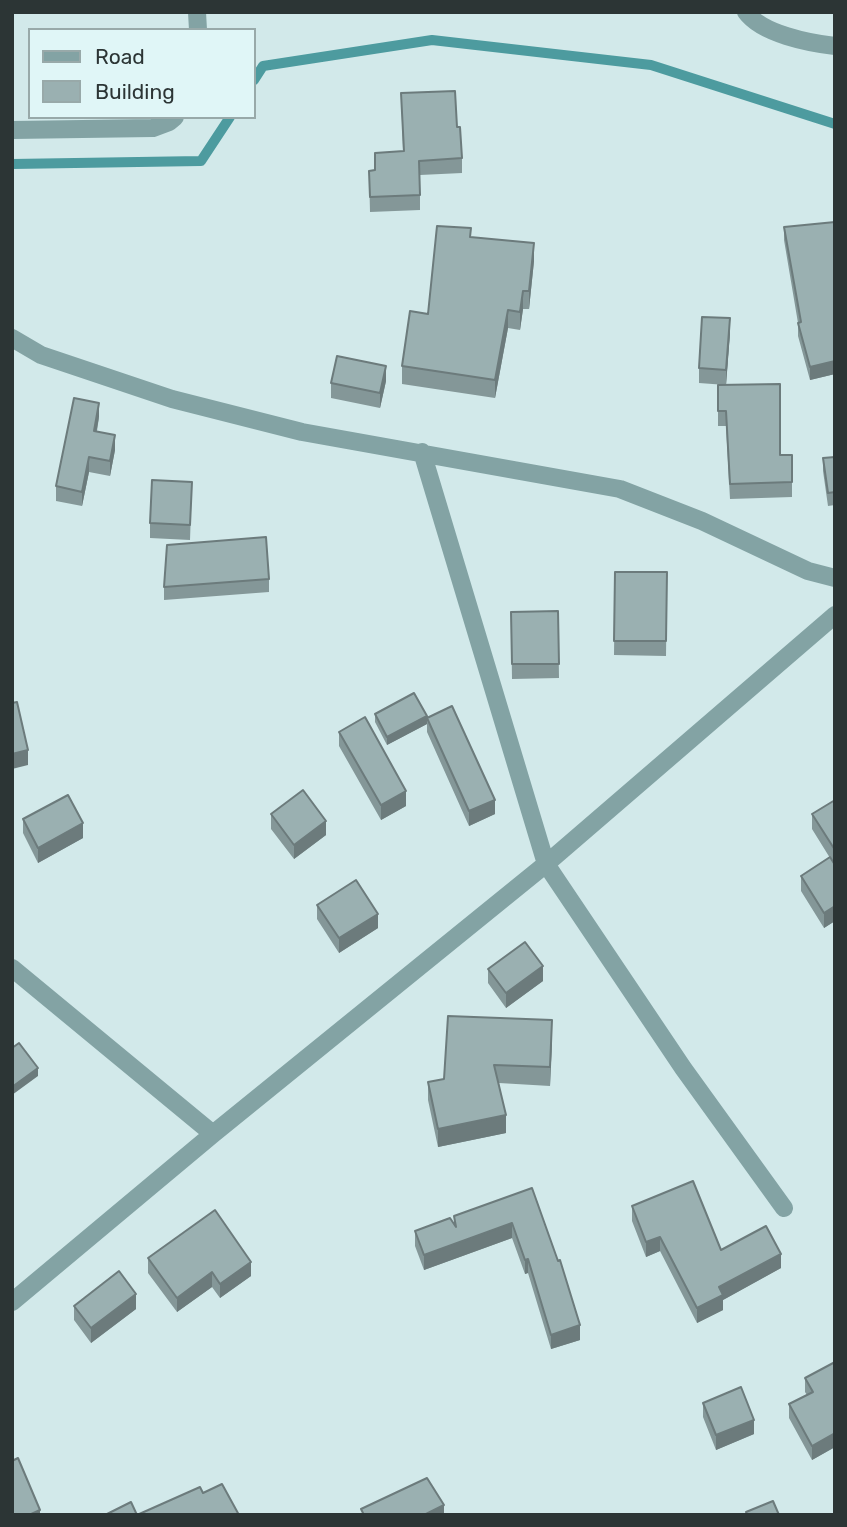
<!DOCTYPE html>
<html>
<head>
<meta charset="utf-8">
<style>
  body { margin:0 }
  #map { position:relative; width:847px; height:1527px; overflow:hidden; background:#d2e9ea; font-family:Rubik,sans-serif }
  canvas { display:block }
  .frame { position:absolute; inset:0; border:14px solid #2c3535; pointer-events:none }
  .legend { position:absolute; left:28px; top:28px; width:228px; height:91px; box-sizing:border-box; background:#e0f6f7; border:2px solid #98a9a9; margin:0; padding:9px 12px; list-style:none; font-size:21px; color:#2c3535 }
  .legend li { display:flex; align-items:center; gap:14px; height:35px }
  .legend b { width:35px; border:2px solid #98a9a9 }
</style>
</head>
<body>
<div id="map">
<canvas width="847" height="1527"></canvas>
<div class="frame"></div>
<ul class="legend">
<li><b style="height:9px;background:#83a3a4"></b>Road</li>
<li><b style="height:19px;background:#9ab0b1"></b>Building</li>
</ul>
</div>
<script>
const ctx = document.querySelector('canvas').getContext('2d');
ctx.lineJoin = 'round';
function stroke(path, color, width, dash) {
  ctx.strokeStyle = color;
  ctx.lineWidth = width;
  ctx.lineCap = dash ? 'butt' : 'round';
  ctx.setLineDash(dash || []);
  ctx.stroke(path);
}
function fill(path, color) {
  ctx.fillStyle = color;
  ctx.fill(path, 'evenodd');
}
const stream = new Path2D(`
  M254,80L263,66L432,40L651,65L835,124
  M12,164L201,161L230,117`);
const minor = new Path2D(`
  M197,12L198,30
  M746,12C762,34 809,43 835,46
  M12,130L153,128L169,122L175,117
  M12,338L41,355L172,399L302,432L620,489L702,521L808,571L835,578
  M422,452L546,864L683,1068L784,1208
  M12,968L213,1134
  M12,1302L213,1134L546,864L835,615`);
const wall = new Path2D(`
  M401,93L457,127L462,158V173L420,175V210L370,212L369,171L375,170L403,151Z
  M835,222V374L810,380L798,336V323L784,240V227Z
  M471,237L534,261L529,309H523L520,330L508,328L495,398L402,384V366L428,314Z
  M730,333L726,385L699,383V368Z
  M386,381L380,408L331,398V383Z
  M718,385L780,455H792V497L730,499L726,426H718Z
  M99,417L97,431L115,450L110,476L89,472L82,506L56,501V486Z
  M835,457V505L828,506L823,471V458Z
  M192,482L190,540L150,538V523Z
  M615,572H667L666,656L614,655Z
  M269,579V592L164,600V587Z
  M558,611L559,678L512,679L511,612Z
  M375,714L427,718L495,814L469,826L427,732V724L387,745L375,722Z
  M339,732L406,806L381,820L339,746Z
  M835,800V921L824,928L801,891V876L830,858L812,829V814Z
  M271,814L326,835L294,859L271,829Z
  M23,819L83,838L38,863L23,833Z
  M317,905L378,928L339,953L317,919Z
  M488,969L543,981L506,1008L488,983Z
  M552,1039L550,1086L499,1083L506,1133L438,1147L428,1100V1082L444,1079Z
  M532,1188L580,1340L551,1349L528,1273L525,1274L512,1238L424,1270L415,1246V1231L454,1224V1216Z
  M632,1206L721,1250L781,1268L723,1300V1310L697,1323L660,1251L646,1257L632,1221Z
  M148,1258L251,1276L220,1298L212,1287L177,1312L148,1273Z
  M74,1306L136,1309L91,1343L74,1320Z
  M835,1362V1447L812,1460L789,1418V1404L807,1395L805,1392V1378Z
  M703,1403L754,1434L716,1450L703,1417Z`);
const shadedWall = new Path2D(`
  M534,243V261L529,309V291Z
  M523,291V309L520,330V312Z
  M508,310V328L495,398V380Z
  M730,318V333L726,385V370Z
  M835,361V374L810,380V367Z
  M386,366V381L380,408V393Z
  M99,403V417L94,445V431Z
  M115,435V450L110,476V461Z
  M89,457V472L82,506V492Z
  M427,716V724L387,745V737Z
  M28,750V765L12,769V754Z
  M406,791V806L381,820V805Z
  M495,800V814L469,826V811Z
  M326,821V835L294,859V845Z
  M83,823V838L38,863V848Z
  M835,906V921L824,928V913Z
  M378,914V928L339,953V938Z
  M543,966V981L506,1008V993Z
  M552,1020V1039L550,1086V1067Z
  M38,1068V1076L12,1095V1087Z
  M506,1115V1133L438,1147V1129Z
  M512,1223V1238L424,1270V1255Z
  M14,1229V1244L12,1245V1231Z
  M660,1237V1251L646,1257V1242Z
  M781,1254V1268L723,1300V1310L697,1323V1308L719,1287Z
  M528,1259V1273L525,1274V1260Z
  M251,1262V1276L220,1298V1284Z
  M212,1272V1287L177,1312V1298Z
  M136,1294V1309L91,1343V1328Z
  M580,1325V1340L551,1349V1335Z
  M754,1420V1434L716,1450V1435Z
  M835,1433V1447L812,1460V1446Z
  M444,1505V1513L440,1515H424Z
  M40,1510V1515H29Z`);
const building = new Path2D(`
  M455,91L457,127H460L462,158L419,161L420,195L370,197L369,171L375,170V153L404,151L401,93Z
  M835,222V361L810,367L798,323L801,322L784,227Z
  M437,226L471,228L470,237L534,243L529,291H523L520,312L508,310L495,380L402,366L410,311L428,314Z
  M702,317L730,318L726,370L699,368Z
  M337,356L386,366L380,393L331,383Z
  M780,384V455H792V482L730,484L726,411H718V385Z
  M74,398L99,403L94,431L115,435L110,461L89,457L82,492L56,486Z
  M835,457V492L828,493L823,458Z
  M152,480L192,482L190,525L150,523Z
  M266,537L269,579L164,587L167,545Z
  M615,572H667L666,641H614Z
  M558,611L559,664H512L511,612Z
  M414,693L427,716L387,737L375,714Z
  M17,702L28,750L12,754V703Z
  M452,706L495,800L469,811L427,718Z
  M365,717L406,791L381,805L339,732Z
  M303,790L326,821L294,845L271,814Z
  M68,795L83,823L38,848L23,819Z
  M835,800V850L812,814Z
  M830,857L835,865V906L824,913L801,876Z
  M356,880L378,914L339,938L317,905Z
  M525,942L543,966L506,993L488,969Z
  M448,1016L552,1020L550,1067L494,1065L506,1115L438,1129L428,1082L444,1079Z
  M19,1043L38,1068L12,1087V1048Z
  M693,1181L721,1250L766,1226L781,1254L719,1287L723,1295L697,1308L660,1237L646,1242L632,1206Z
  M532,1188L558,1261L560,1260L580,1325L551,1335L528,1259L525,1260L512,1223L424,1255L415,1231L450,1218L456,1227L454,1216Z
  M215,1210L251,1262L220,1284L212,1272L177,1298L148,1258Z
  M119,1271L136,1294L91,1328L74,1306Z
  M835,1362V1433L812,1446L789,1404L813,1392L805,1378Z
  M741,1387L754,1420L716,1435L703,1403Z
  M18,1458L40,1510L29,1515H12V1461Z
  M427,1478L444,1505L424,1515H364L361,1509Z
  M222,1484L239,1515H137L200,1487L203,1493Z
  M773,1501L779,1515H747L746,1512Z
  M131,1502L137,1515H107V1514Z`);
stroke(stream, '#4d9b9f', 10);
stroke(minor, '#83a3a4', 18);
fill(wall, '#849798');
fill(shadedWall, '#6c7b7c');
fill(building, '#9ab0b1');
stroke(building, '#6c7b7c', 2);
</script>
</body>
</html>
